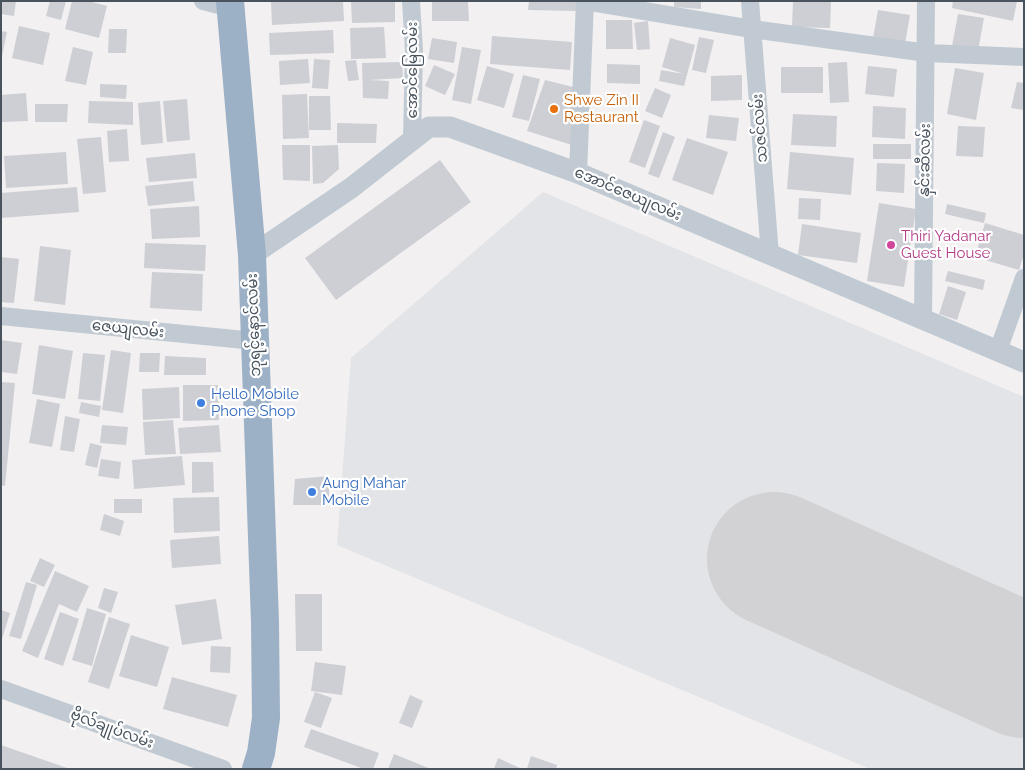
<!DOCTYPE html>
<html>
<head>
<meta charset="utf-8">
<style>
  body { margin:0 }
  #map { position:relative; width:1025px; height:770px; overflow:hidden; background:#f2f0f0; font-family:Raleway,sans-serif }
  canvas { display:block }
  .frame { position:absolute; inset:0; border:2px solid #48535e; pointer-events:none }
</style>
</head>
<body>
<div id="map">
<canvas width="1025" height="770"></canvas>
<div class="frame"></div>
</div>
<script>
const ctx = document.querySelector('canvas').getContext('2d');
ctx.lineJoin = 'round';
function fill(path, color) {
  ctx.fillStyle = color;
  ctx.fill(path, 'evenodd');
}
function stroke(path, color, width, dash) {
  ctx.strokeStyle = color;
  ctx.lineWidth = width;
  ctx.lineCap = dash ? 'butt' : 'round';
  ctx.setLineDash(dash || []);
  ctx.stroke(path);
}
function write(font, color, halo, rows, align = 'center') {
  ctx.font = font + ' Raleway,"Noto Sans Myanmar",sans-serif';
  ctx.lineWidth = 4.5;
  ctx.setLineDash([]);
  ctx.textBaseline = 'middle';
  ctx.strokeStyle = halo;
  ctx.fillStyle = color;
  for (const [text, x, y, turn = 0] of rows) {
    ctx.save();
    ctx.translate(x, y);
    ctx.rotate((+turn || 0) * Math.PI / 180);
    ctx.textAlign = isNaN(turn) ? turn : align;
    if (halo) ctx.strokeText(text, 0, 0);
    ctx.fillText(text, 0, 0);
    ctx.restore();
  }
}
const airport = new Path2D(`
  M543,192L1024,397V769H870L337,545L351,358Z`);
const runway = new Path2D(`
  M774,559L1024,671`);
const building = new Path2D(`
  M1,1H16L14,16L1,14Z
  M50,1H66L61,20L46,16Z
  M72,1H88L107,6L99,38L65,29Z
  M271,1H343L344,21L272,25Z
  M351,1H395V22L352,23Z
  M432,1H468L469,21H432Z
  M529,1H577V11L528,10Z
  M674,1H701V9L674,7Z
  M793,1H831L830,28L792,27Z
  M953,1H1017L1013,21L952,8Z
  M878,10L910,15L905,44L873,38Z
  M958,14L984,18L978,51L952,46Z
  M606,20H632L633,49H606Z
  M648,21L650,49L637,50L634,23Z
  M19,26L50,33L43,65L12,58Z
  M384,27L386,58L351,59L350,28Z
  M109,29H127L126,53H108Z
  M333,30L334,53L270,55L269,33Z
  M1,31L7,32L2,56H1Z
  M492,36L572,42L570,70L490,64Z
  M699,37L714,40L706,73L692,70Z
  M432,38L457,42L454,63L428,59Z
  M670,38L695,45L684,86L659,81L661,70L684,74L662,67Z
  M73,47L93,52L86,85L65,81Z
  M462,47L481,50L471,104L452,100Z
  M308,59L310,83L280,85L279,61Z
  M314,59L330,60L328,89L312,88Z
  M356,60L359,80L348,81L345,61Z
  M402,62L403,78L369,80L389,81L388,99L363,98L362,63Z
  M847,62L849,102L830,103L828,63Z
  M607,64L640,65V84L607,83Z
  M434,65L455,74L445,95L425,86Z
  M487,66L514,74L504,108L477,100Z
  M868,66L897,69L894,97L865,94Z
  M781,67H823V93H781Z
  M955,68L984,73L976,120L947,114Z
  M523,75L540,79L529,121L512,117Z
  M742,75V100L711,101V76Z
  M545,80L573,87L572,145L527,131Z
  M1017,82L1024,83V110L1011,108Z
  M100,84L127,85L126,99L100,97Z
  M655,88L671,95L662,118L645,111Z
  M26,93L28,121L1,122V95Z
  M307,94L309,138L283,139L282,95Z
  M309,96H330L331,130H309Z
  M187,99L190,140L167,142L163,101Z
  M89,101L133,102V125L88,123Z
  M160,101L163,143L141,145L138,103Z
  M35,104H68L67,122H35Z
  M873,106L906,108L905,139L872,137Z
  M793,114L837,116L836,147L791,145Z
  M709,115L739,118L736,141L706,138Z
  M644,120L660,126L645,168L629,162Z
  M337,123L377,124L376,143H337Z
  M958,126L985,127L983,157L956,156Z
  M127,129L129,161L109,162L107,131Z
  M663,132L675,137L659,178L648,174Z
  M101,137L106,192L83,194L77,139Z
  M687,138L728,152L713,195L672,180Z
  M873,144H911V159H873Z
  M282,145H310V181L283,180Z
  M338,145L339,169L323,183L313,184L312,146Z
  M66,152L68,184L6,188L4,156Z
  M790,152L854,158L851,195L787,189Z
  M195,153L197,178L149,182L146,158Z
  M440,160L471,202L336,300L305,258Z
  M877,163L905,164L904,193L876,191Z
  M193,181L195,201L148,206L145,186Z
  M77,187L79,212L1,218V193Z
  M799,198L821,199L820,220L798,219Z
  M879,203L916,209L904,287L867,281Z
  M947,204L986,213L984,223L945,214Z
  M199,206L200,237L152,239L150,209Z
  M985,223L1024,235V254L1019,270L975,257Z
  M802,224L861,233L857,263L798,255Z
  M145,243L206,245L205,271L144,268Z
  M40,246L71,250L65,305L34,301Z
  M1,257L19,259L14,303L1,302Z
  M948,271L985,280L983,290L945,281Z
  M152,272L203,274L202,311L150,308Z
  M948,286L966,292L957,320L939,314Z
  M1,340L22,343L17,374L1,372Z
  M39,345L73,351L65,399L32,394Z
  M111,350L131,353L123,413L102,410Z
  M83,353L105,355L100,401L78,399Z
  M140,353H160L159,372H139Z
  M165,356L206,358V375H164Z
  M1,382L15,383L5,486L1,485Z
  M183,385H218L219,420L183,421Z
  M179,387L180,418L143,420L142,389Z
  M37,399L60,404L52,447L29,443Z
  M81,402L101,406L99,417L79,413Z
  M65,416L80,419L74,452L60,450Z
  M173,420L176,454L145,455L143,422Z
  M102,425L128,427L126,445L100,443Z
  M219,425L221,452L180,454L178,428Z
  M90,443L102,446L97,468L85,465Z
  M182,456L185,485L134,489L132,460Z
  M101,459L121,462L119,479L98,476Z
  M192,462H213L214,492L192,493Z
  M329,476V505H293L295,479Z
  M219,497L220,531L174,533L173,498Z
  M114,499H142V513H114Z
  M104,514L124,521L120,536L100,530Z
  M219,536L221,564L172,568L170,540Z
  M40,558L55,565L44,587L30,581Z
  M55,571L89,586L77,612L59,604L38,658L22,651Z
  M26,582L37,585L21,639L9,636Z
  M104,588L118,592L111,613L98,608Z
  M295,594H322V651H296Z
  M216,599L222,639L182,645L175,605Z
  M87,608L106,614L92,666L72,660Z
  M1,610L10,613L2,639H1Z
  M60,612L79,619L63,666L44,659Z
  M109,617L130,624L109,689L88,682Z
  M131,635L169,647L157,687L119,676Z
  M211,646L231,647L230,673L210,672Z
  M315,662L346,666L342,695L311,691Z
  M172,677L237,695L228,727L163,709Z
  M315,692L332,698L321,728L304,722Z
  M410,695L423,701L412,728L399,723Z
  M311,729L379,753L373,769H364L304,747Z
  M1,745L67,768V769H1Z
  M394,754L431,769H388Z
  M531,756L557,765L556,769H527Z
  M498,758L522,769H494Z`);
const minor = new Path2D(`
  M203,1L230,8
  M411,1L414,51L412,139
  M585,1L752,29L927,53L1024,57
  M750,1L770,255
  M578,173L585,1
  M1,316L255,341
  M923,318L926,1
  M998,351L1024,278
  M1,689L223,769`);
const tertiary = new Path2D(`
  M252,255L351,188L429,127H450L578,173L1024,362`);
const trunk = new Path2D(`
  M230,1L252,255L265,622L266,718L261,753L256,769`);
const markers = [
  [554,109,5,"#e8710a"],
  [891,245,5,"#d1479c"],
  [201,403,5,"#3f7fe0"],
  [312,492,5,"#3f7fe0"]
];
const streetNames = [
  ["အောင်မြေလမ်း",412,70,-90],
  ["သဇင်လမ်း",760,128,-94],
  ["နှင်းဆီလမ်း",925,160,-89],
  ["အောင်ဇေယျလမ်း",628,194,23],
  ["ဘုရင့်နောင်လမ်း",254,325,-92],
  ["ဇေယျလမ်း",128,329,6],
  ["ဗိုလ်ချုပ်လမ်း",112,729,20]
];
const foodNames = [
  ["Shwe Zin II",564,100],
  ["Restaurant",564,117]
];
const hotelNames = [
  ["Thiri Yadanar",901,236],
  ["Guest House",901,253]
];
const shopNames = [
  ["Hello Mobile",211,394],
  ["Phone Shop",211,411],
  ["Aung Mahar",322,483],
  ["Mobile",322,500]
];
fill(airport, '#e2e4e8');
stroke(runway, '#d2d2d5', 134);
fill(building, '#cdcfd5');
stroke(minor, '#c1cad2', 18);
stroke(tertiary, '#c1cad2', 21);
stroke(trunk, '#9cb0c6', 28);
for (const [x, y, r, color] of markers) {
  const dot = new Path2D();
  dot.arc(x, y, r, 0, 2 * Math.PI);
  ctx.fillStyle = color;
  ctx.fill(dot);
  stroke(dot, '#fff', 2);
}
write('15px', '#48535e', '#fff', streetNames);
write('15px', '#c56008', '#fff', foodNames, 'left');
write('15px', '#b23c85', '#fff', hotelNames, 'left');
write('15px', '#366cbe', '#fff', shopNames, 'left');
</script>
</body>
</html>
